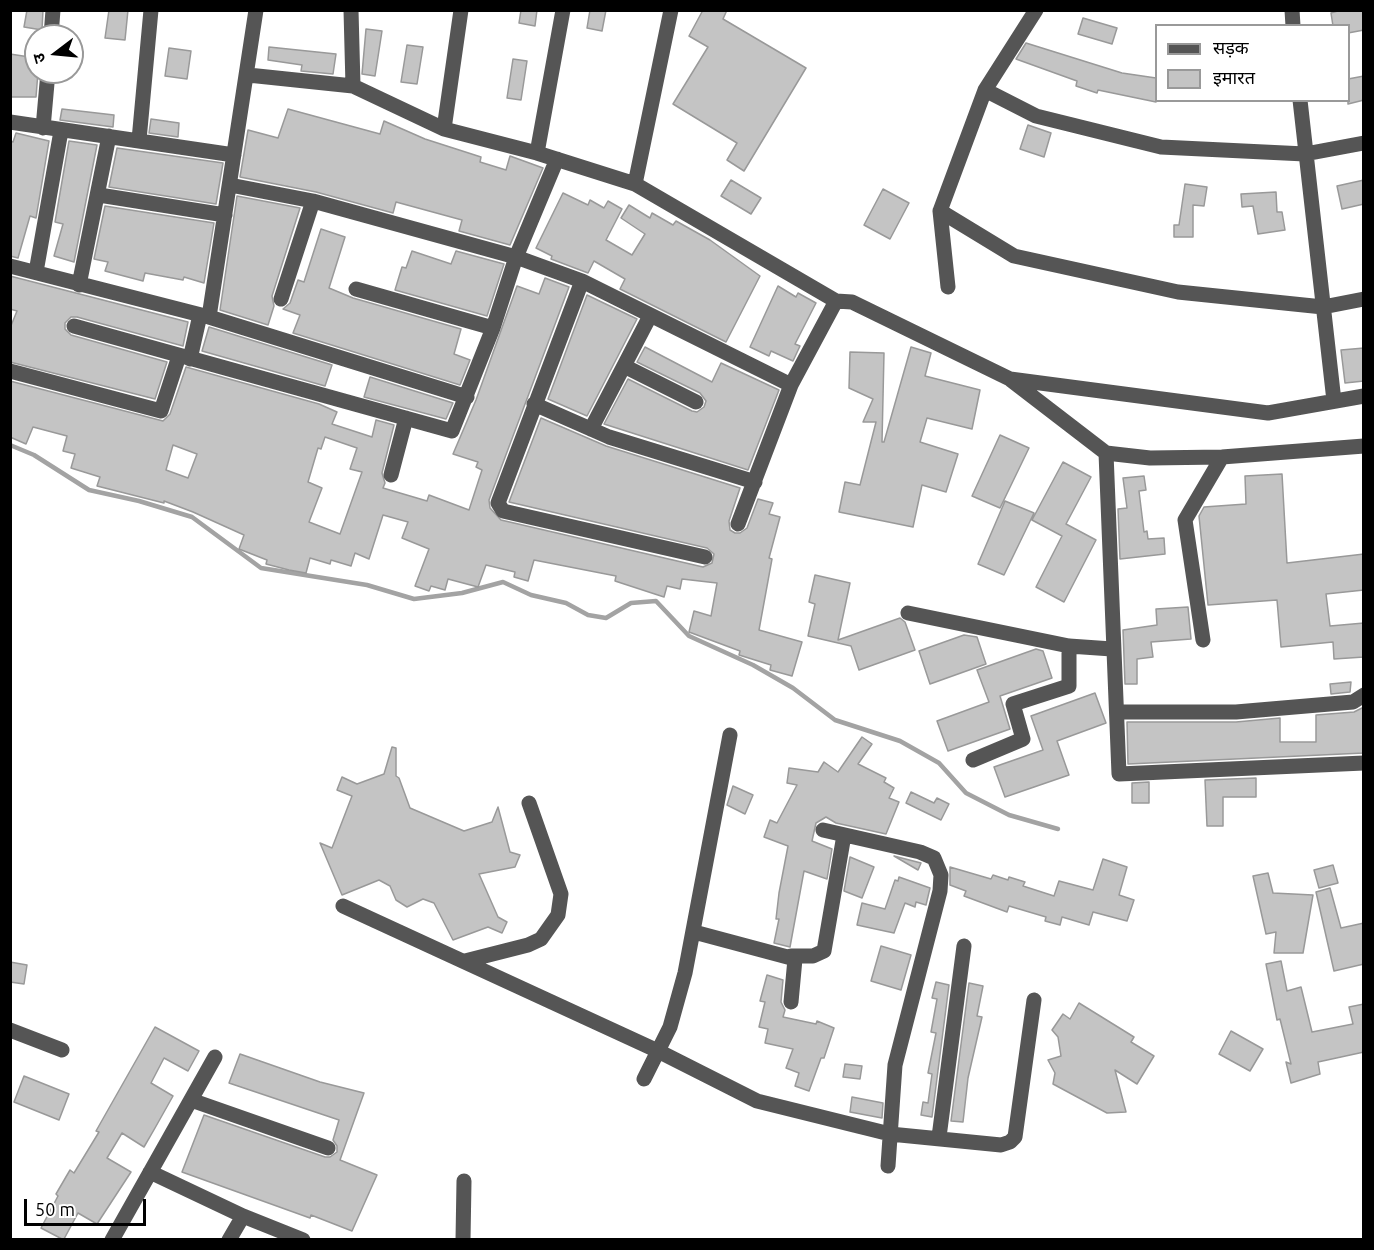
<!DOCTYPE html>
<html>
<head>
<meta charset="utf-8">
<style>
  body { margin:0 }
  #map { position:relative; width:1374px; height:1250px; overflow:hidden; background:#fff; font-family:Ubuntu,"Noto Sans Devanagari",sans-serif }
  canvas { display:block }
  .frame { position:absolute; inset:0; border:12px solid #000; pointer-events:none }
  .legend { position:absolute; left:1155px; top:24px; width:195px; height:78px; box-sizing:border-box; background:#fff; border:2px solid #999; margin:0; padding:8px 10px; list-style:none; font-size:18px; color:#000 }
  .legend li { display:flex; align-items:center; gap:12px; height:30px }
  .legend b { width:30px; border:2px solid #999 }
  .north { position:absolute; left:24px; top:24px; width:60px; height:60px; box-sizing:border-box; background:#fff; border:2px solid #999; border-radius:50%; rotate:254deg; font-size:16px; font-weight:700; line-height:24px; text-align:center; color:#000 }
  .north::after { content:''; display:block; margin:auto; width:21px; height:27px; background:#000; clip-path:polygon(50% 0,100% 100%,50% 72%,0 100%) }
  .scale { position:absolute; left:24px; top:1199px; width:122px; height:27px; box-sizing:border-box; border:3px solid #000; border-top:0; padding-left:8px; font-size:18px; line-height:21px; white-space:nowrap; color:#000; -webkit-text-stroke:4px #fff; paint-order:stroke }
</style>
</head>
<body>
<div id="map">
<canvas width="1374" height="1250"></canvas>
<div class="frame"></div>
<ul class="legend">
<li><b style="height:8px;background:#555"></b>सड़क</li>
<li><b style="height:16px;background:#c4c4c4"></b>इमारत</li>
</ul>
<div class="north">उ</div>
<div class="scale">50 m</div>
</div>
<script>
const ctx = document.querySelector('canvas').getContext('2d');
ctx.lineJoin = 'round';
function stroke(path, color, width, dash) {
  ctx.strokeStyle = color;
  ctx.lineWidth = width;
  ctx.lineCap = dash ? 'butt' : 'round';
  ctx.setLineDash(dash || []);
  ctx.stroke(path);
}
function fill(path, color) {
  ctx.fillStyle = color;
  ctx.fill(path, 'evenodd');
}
const stream = new Path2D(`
  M10,445L34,455L89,490L139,501L192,517L261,568L367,585L414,599L462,593L503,582L531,595L566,603L588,615L606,618L631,603L656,601L689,636L753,665L793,688L835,720L900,741L939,763L966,793L1009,815L1058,829`);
const building = new Path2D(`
  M27,10H43L42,30L24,27Z
  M109,10H128L125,40L105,38Z
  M521,10H537L535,26L519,23Z
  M590,10H606L602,31L587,28Z
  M703,10H727L723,19L806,68L744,171L727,160L737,143L673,104L708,47L689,36Z
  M1341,10H1364V30L1348,33V26H1333L1331,13Z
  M1083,18L1117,28L1112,44L1078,34Z
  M366,29L382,31L375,76L362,74Z
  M1026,43L1122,73L1156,78V102L1098,90L1097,93L1076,86L1077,81L1016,59Z
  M407,45L423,47L417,84L401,82Z
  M269,47L336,54L333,74L301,71L302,65L268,60Z
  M169,48L191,51L187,79L165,76Z
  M10,54L36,58V72H38L36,97H10Z
  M513,59L527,61L521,100L507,98Z
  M1364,76V100L1348,104V79Z
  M62,109L114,115L113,127L60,120Z
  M288,109L380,134L384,121L425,139L481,157L480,162L506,170L510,156L543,168L510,245L459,231L462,220L396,202L393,213L316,192L240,177L248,130L278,138Z
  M151,119L179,123L178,137L149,133Z
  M1028,125L1051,133L1044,157L1020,149Z
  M16,133L49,141L36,218L30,216L18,258L10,256V141L13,142Z
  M69,141L97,145L74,262L54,256L63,224L55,222Z
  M117,148L223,163L216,204L109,187Z
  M731,180L761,198L751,214L721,196Z
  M1364,180V204L1342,209L1337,186Z
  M1185,184L1207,187L1204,206L1193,205V237H1174V225H1179Z
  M883,189L909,203L890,239L864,225Z
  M1276,192L1277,212H1282L1285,230L1258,234L1253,206L1242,207L1241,194Z
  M563,193L588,205L590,200L604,208L608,201L622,209L606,240L632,255L645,234L621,218L629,205L650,218L652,213L673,225L676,221L710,240L760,276L726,342L620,289L625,279L594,261L588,273L551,259L552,256L536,248Z
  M237,196L300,208L272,296L274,306L268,325L220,310Z
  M105,206L214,223L204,283L184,277L183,280L145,273L143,281L105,271L108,262L94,259Z
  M321,229L345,237L329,288L353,298L461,329L454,354L470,360L460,385L293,333L300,315L283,309L290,303L298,280L304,282Z
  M412,251L451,264L456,251L504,264L487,316L395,290L402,267L406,268Z
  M10,276L188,322L183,346L77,317H71L65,323V329L71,335L167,362L155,399L10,362V328L17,311L10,309Z
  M545,278L569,287L489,500L490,508L501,520L703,567L712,563L714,554L707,548L509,502L541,418L606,446L740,488L729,521L730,530L735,533H740L747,528L758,499L773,503L769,514L780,517L769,558L772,559L759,630L802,642L792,676L770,670L771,665L739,655L740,651L689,632L694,611L711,616L717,583L682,579L680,589L667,586L664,597L615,581L616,576L534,560L528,581L514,577L515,572L486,565L478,587L448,579L445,590L431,586L429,591L415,586L429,549L402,538L408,522L383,515L369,559L355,553L351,566L331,560L330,564L310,558L306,573L289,570L266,564L267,560L239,549L244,535L193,512L164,501V503L97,486L100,477L71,468L75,454L63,451L67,436L33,427L26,444L10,437V381L163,421L170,414L186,367L319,404L337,412L332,424L372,437L376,420L394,425L382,473L385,483L383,488L427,501L429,495L469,510L482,470L476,467L478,462L453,454L476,400L517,286L539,294ZM325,437L357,448L350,469L362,472L340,534L309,522L322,488L308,482L318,448L321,449ZM173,445L197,454L188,478L166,470Z
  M778,286L796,297L798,293L816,303L795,344L800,346L793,361L771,351L769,356L750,347Z
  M587,295L637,319L587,416L548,399Z
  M209,327L332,365L325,386L202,351Z
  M645,347L712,382L721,363L779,390L748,470L604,424L628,379L692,411L697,412L704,407L706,401L700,393L637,362Z
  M911,347L931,353L925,376L980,390L972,429L927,418L920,442L958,454L946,492L922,485L913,527L839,512L845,482L860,485L876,422H863L873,399L849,388L850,352L884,353L882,442H884Z
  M1364,348V381L1345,383L1341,350Z
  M370,377L453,403L446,419L364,397Z
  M1000,435L1029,448L1000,508L972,496Z
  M1063,462L1091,477L1066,524L1096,540L1064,602L1036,587L1062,536L1032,520Z
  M1282,474L1287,563L1364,554V590L1326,594L1330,626L1364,623V657L1334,659L1333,642L1281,647L1277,600L1208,605L1199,516L1204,507L1246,504L1245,476Z
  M1144,476L1146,490L1139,491L1144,532L1147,531L1148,539L1164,538L1165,554L1120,559L1118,509L1127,508L1123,478Z
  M1005,501L1034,513L1004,575L978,564Z
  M815,575L850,583L838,640L900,618L905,622L915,650L859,670L851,646L808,636L815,604L809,602Z
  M1188,607L1191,639L1151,642L1153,657L1137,659V684H1125L1123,630L1157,625L1156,609Z
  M964,635L977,637L986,664L930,684L919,651Z
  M1036,649L1043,651L1052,678L1000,696L1010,729L948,751L937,721L989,702L977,670Z
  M1351,682L1350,692L1331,694L1330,684Z
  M1095,693L1106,723L1057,741L1069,775L1005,797L994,767L1043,750L1031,716Z
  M1364,707V753L1128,764L1127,722H1236L1280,718V742H1316V715L1354,712Z
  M862,737L872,744L858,764L886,778L884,782L894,788L889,798L899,802L886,834L836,823L826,817L816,823L812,841L832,849L827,879L804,871L790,947L774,943L779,919H776L779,893L788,846L764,837L770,820L777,823L797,785L787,783L789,768L818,772L824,762L838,772Z
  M392,747L396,748V776L399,778L410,808L464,831L492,822L498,807L510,852L520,855L515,867L479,874L498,917L507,922L502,933L488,927L453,940L434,903L423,899L407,907L396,900L390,886L379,880L342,895L320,843L332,848L352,796L337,790L342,777L357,784L384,774Z
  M1256,778V797H1223V826H1207L1205,780Z
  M1149,782V803H1132V783Z
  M733,786L753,795L745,814L727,805Z
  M911,792L934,803L937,798L949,804L941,820L906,803Z
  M894,856L921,863L918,870Z
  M850,857L874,867L862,898L844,891Z
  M1103,859L1127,867L1119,895L1134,900L1127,921L1093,912L1089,925L1062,917L1060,925L1045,921L1046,917L1009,906L1007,912L964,896L966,891L950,885V867L991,879L993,875L1008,880L1009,877L1025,882L1023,886L1054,896L1059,881L1093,890Z
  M1333,865L1338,883L1319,888L1314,870Z
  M1268,873L1273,893L1313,895L1303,953H1274L1276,932L1266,934L1253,876Z
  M899,877L930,888L926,905L916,902L915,907L905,903L894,933L857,925L862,903L885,909L895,880L898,881Z
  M1330,888L1341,928L1364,923V964L1334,971L1316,892Z
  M881,946L911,955L901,990L871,981Z
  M1281,961L1287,991L1301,987L1312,1032L1353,1024L1349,1007L1364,1004V1052L1318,1062L1320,1074L1291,1083L1286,1062L1291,1064L1280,1019L1277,1020L1266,964Z
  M10,962L27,965L24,984L10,982Z
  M767,975L783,980L781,1002L785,1010L783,1017L816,1024L817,1021L834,1028L824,1058H821L809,1091L795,1086L799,1073L786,1068L793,1049L765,1043L768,1029L759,1027L765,1002L760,1001Z
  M936,982L949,985L932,1117L921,1115L923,1102L928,1103L932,1074L928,1073L936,1033L931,1032L937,999L932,998Z
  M969,983L983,986L977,1016L982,1017L968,1078L963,1122L951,1121Z
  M1079,1003L1134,1037L1131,1042L1154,1056L1137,1084L1115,1070L1126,1112L1107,1113L1053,1084L1055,1073L1048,1060L1061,1056L1058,1037L1052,1030L1063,1014L1070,1019Z
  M155,1027L199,1051L188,1071L164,1058L151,1083L173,1096L155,1128L144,1147L122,1133L107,1158L131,1172L97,1224L78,1213L64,1239H62L41,1228L58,1196L56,1194L70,1170L74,1173L99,1132L96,1131Z
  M1231,1031L1263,1049L1250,1071L1219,1054Z
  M240,1054L320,1082L364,1093L340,1160L377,1175L352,1231L311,1215L310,1218L182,1172L204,1115L325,1157H330L337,1152V1146L333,1140L339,1120L229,1083Z
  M845,1064L862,1066L860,1079L843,1077Z
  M24,1076L69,1094L59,1120L14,1102Z
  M852,1097L883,1103L882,1118L850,1112Z`);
const minor = new Path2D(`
  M351,10L353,86
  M1292,10L1293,26
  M51,36L53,10
  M248,75L353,86L444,129L537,153L635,184L836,301L852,302L1010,379L1268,413L1364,396
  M985,90L1036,116L1161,147L1305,154L1364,143
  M1300,100L1334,401
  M10,122L234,155
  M43,128L48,72
  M444,129L461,10
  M139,140L151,10
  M537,153L563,10
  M635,184L671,10
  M230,185L313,201L516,257L582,281L791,385
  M99,195L225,215
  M940,211L1014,256L1178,292L1323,307L1364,299
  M10,266L209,317L467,397
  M36,272L61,131
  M582,281L498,503L503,511L705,557
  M79,285L109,136
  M948,287L940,211L985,90L1036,10
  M356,289L493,328
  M281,299L313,201
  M209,317L256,10
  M74,326L452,431L493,328L516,257L557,159
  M190,359L200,315
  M624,366L696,402
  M10,371L161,411L179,356
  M1011,380L1106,453L1150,458L1222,457L1364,446
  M534,404L609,437L755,482
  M591,429L650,316
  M1106,453L1119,774L1364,763
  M391,475L406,418
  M738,524L791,385L836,301
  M908,613L1069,646L1112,649
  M1203,640L1185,520L1222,457
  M1118,712H1236L1353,702L1364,695
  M973,760L1023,739L1013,704L1069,686V646
  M823,830L920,852L934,858L941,875L940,891L895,1065L888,1166
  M343,906L658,1051L757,1101L890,1134L1001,1145L1010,1142L1015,1137L1034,1000
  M694,932L795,959L791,1002
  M791,956H813L824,951L844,835
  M465,961L528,945L541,939L558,915L561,894L529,803
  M10,1030L62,1050
  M644,1079L670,1027L685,973L730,735
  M191,1100L328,1148
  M939,1137L964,946
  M150,1172L243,1216L303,1240
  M112,1240L215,1057
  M229,1240L243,1216
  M463,1240L464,1181`);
stroke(stream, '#a3a3a3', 4.5);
fill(building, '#c4c4c4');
stroke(building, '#999', 1.5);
stroke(minor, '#555', 15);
</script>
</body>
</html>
